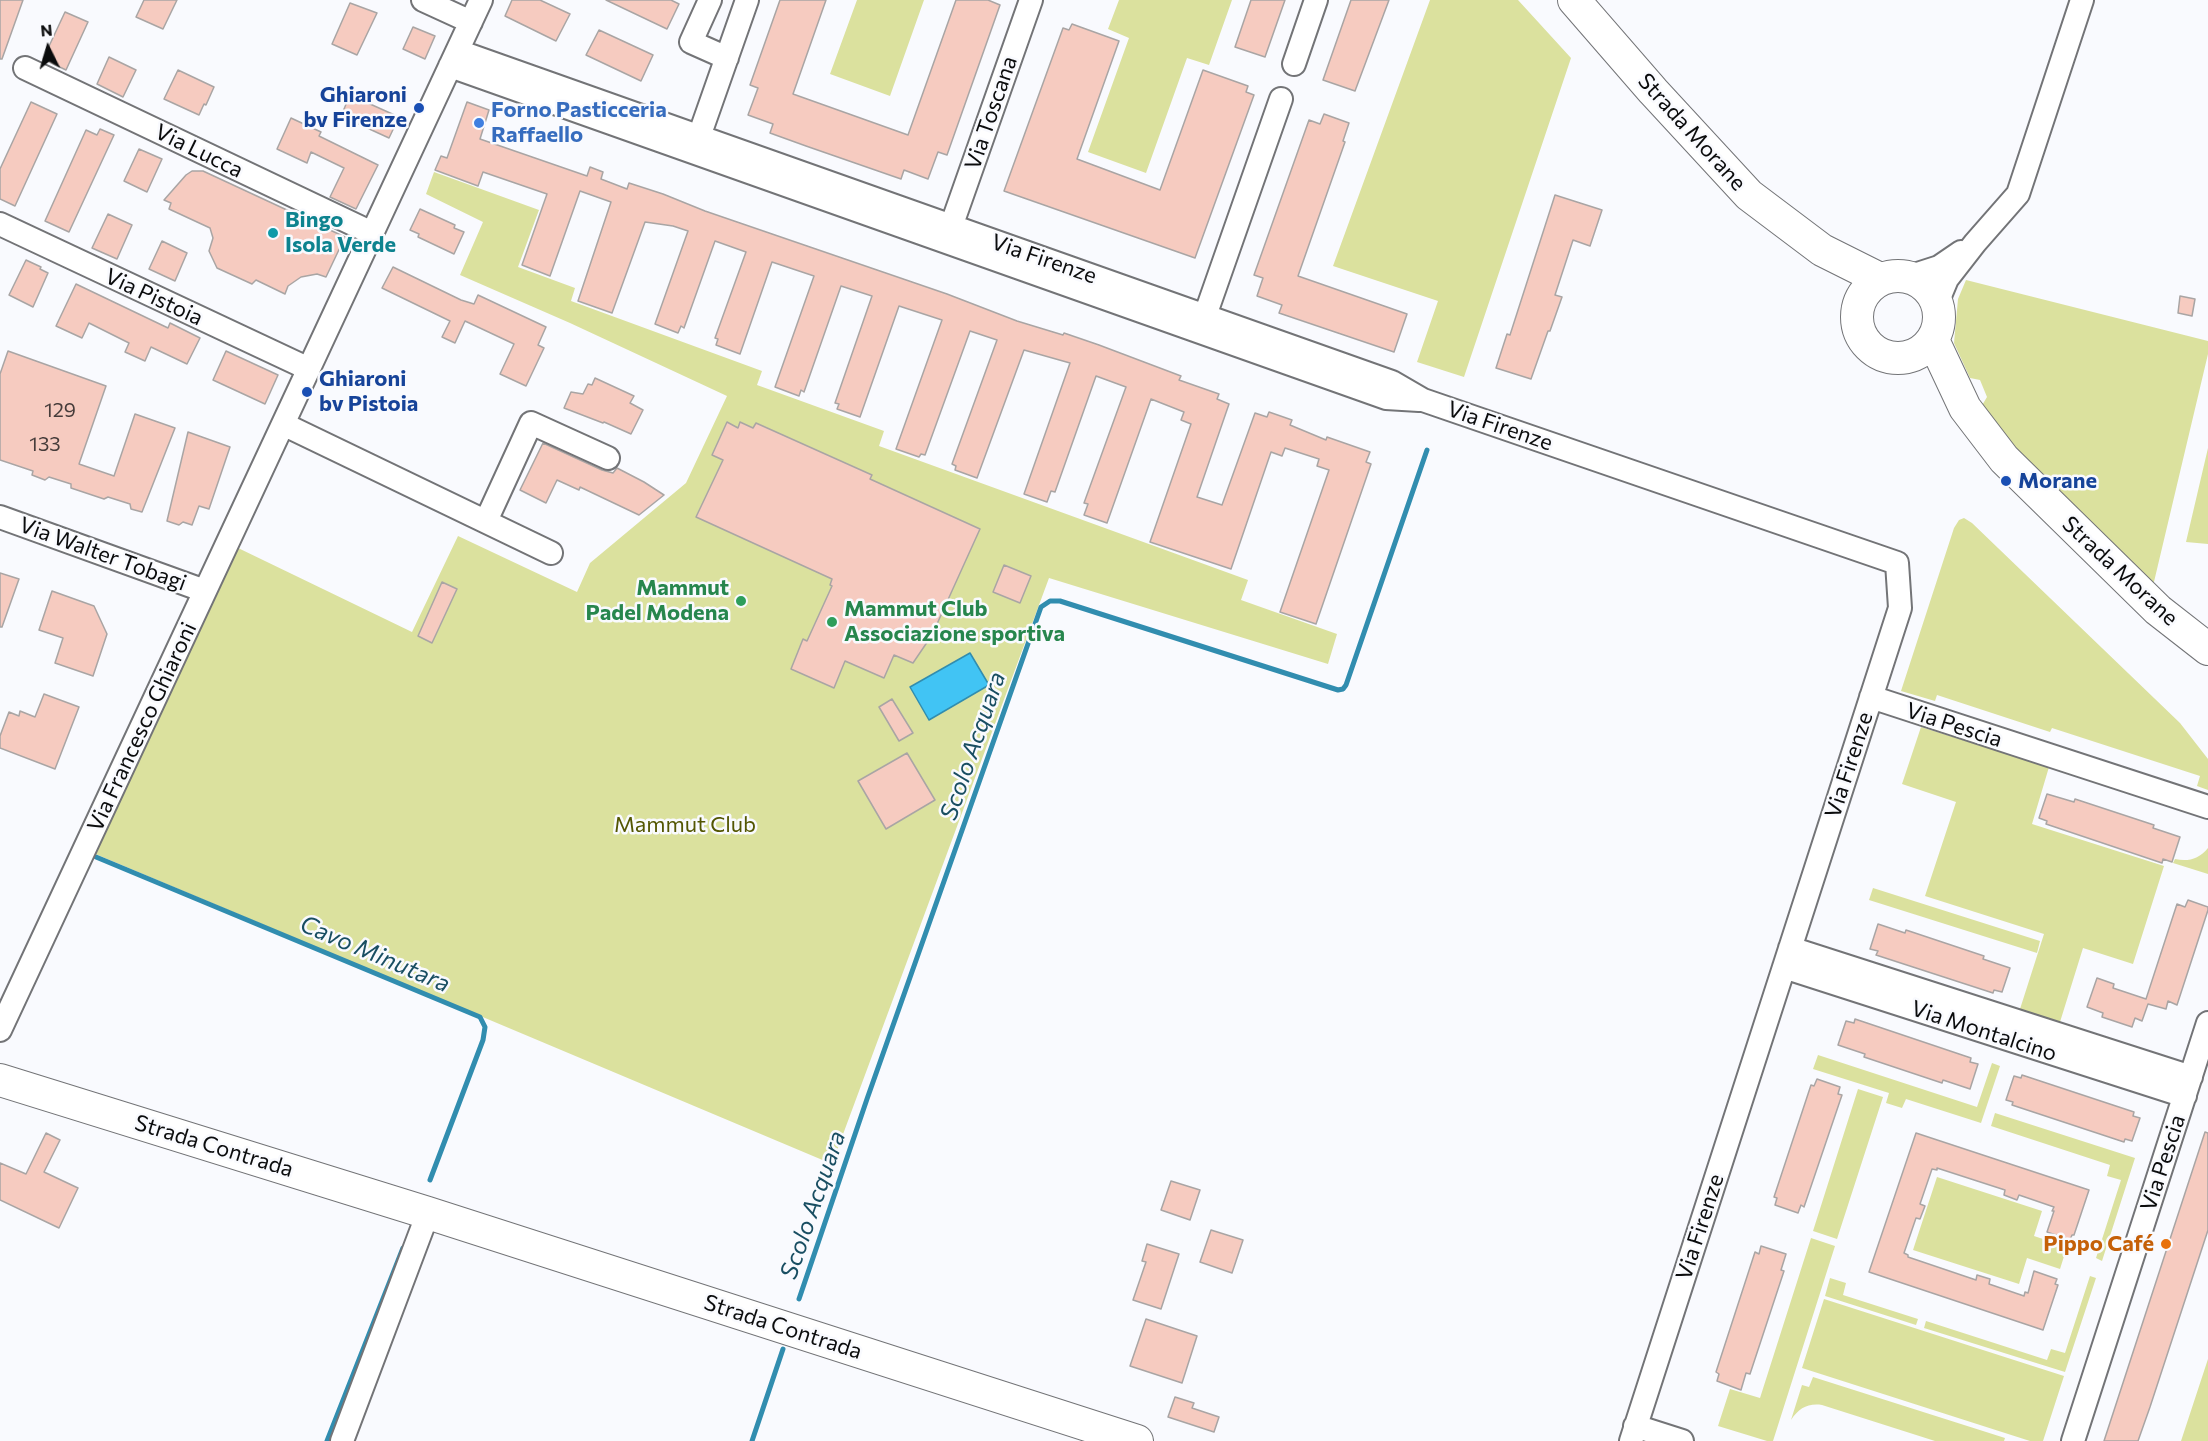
<!DOCTYPE html>
<html>
<head>
<meta charset="utf-8">
<style>
  body { margin:0 }
  #map { position:relative; width:2208px; height:1441px; overflow:hidden; background:#f9fafe; font-family:Commissioner,sans-serif }
  canvas { display:block }
  .north { position:absolute; left:18px; top:18px; width:60px; height:60px; -webkit-text-stroke:4px #f9fafe; paint-order:stroke; rotate:355deg; font-size:16px; font-weight:700; line-height:24px; text-align:center; color:#0b0c0d }
  .north::after { content:''; display:block; margin:auto; width:21px; height:27px; background:#0b0c0d; clip-path:polygon(50% 0,100% 100%,50% 72%,0 100%) }
</style>
</head>
<body>
<div id="map">
<canvas width="2208" height="1441"></canvas>
<div class="north">N</div>
</div>
<script>
const ctx = document.querySelector('canvas').getContext('2d');
ctx.lineJoin = 'round';
function fill(path, color) {
  ctx.fillStyle = color;
  ctx.fill(path, 'evenodd');
}
function stroke(path, color, width, dash) {
  ctx.strokeStyle = color;
  ctx.lineWidth = width;
  ctx.lineCap = dash ? 'butt' : 'round';
  ctx.setLineDash(dash || []);
  ctx.stroke(path);
}
function write(font, color, halo, rows, align = 'center') {
  ctx.font = font + ' Commissioner,sans-serif';
  ctx.lineWidth = 5;
  ctx.setLineDash([]);
  ctx.textBaseline = 'middle';
  ctx.strokeStyle = halo;
  ctx.fillStyle = color;
  for (const [text, x, y, turn = 0] of rows) {
    ctx.save();
    ctx.translate(x, y);
    ctx.rotate((+turn || 0) * Math.PI / 180);
    ctx.textAlign = isNaN(turn) ? turn : align;
    if (halo) ctx.strokeText(text, 0, 0);
    ctx.fillText(text, 0, 0);
    ctx.restore();
  }
}
const green = new Path2D(`
  M857,0H924L890,96L830,74Z
  M1119,0H1232L1209,65L1187,58L1146,173L1088,152L1129,38L1108,29Z
  M1430,0H1518L1571,58L1464,377L1417,362L1438,301L1333,266Z
  M434,172L539,210L518,267L575,288L571,301L762,371L757,385L884,431L879,446L1248,580L1241,600L1337,634L1328,664L1049,578L832,1164L93,853L236,547L412,632L458,536L577,592L590,563L686,483L727,396L570,323L460,275L483,222L426,194Z
  M1966,280L2208,341V354L2153,586L2002,443L1981,407L1987,397L1980,380L1970,378L1954,343L1958,299Z
  M2208,448V544L2186,542Z
  M1964,518L1972,523L2180,723L2208,759V790L2197,786L2200,776L2052,728L2050,732L1937,695L1935,701L1901,691L1954,528L1959,520Z
  M1921,727L2049,767L2032,824L2164,866L2133,964L2083,948L2060,1022L2020,1009L2044,934L1925,896L1956,802L1902,784Z
  M2208,848V874L2173,863L2175,859C2188,862 2199,859 2208,848Z
  M1873,888L2040,941L2037,953L1869,900Z
  M1818,1055L1977,1107L1992,1063L2000,1066L1981,1123L1906,1099L1902,1108L1886,1103L1889,1093L1813,1069Z
  M1858,1089L1883,1097L1837,1239L1813,1231Z
  M1995,1113L2135,1158L2102,1261L2096,1258L2121,1180L2107,1176L2110,1165L1991,1126Z
  M1937,1177L2042,1211L2034,1236L2067,1247L2060,1269L2027,1258L2019,1284L1913,1250Z
  M1811,1238L1835,1246L1773,1441H1767L1718,1426L1730,1389L1760,1398Z
  M2090,1276L2096,1278L2065,1372L1924,1328L1926,1321L2047,1360L2051,1349L2065,1353Z
  M1830,1278L1846,1283L1843,1295L1918,1319L1916,1325L1825,1296Z
  M1824,1299L2064,1376L2043,1441H2030L1802,1368Z
  M2208,1359V1441H2181Z
  M1813,1377L2005,1438L2004,1441H1935L1822,1405C1808,1403 1799,1408 1791,1420L1802,1385L1809,1387Z`);
const water = new Path2D(`
  M970,653L989,685L929,720L910,687Z`);
const stream = new Path2D(`
  M96,857L480,1017L485,1027L483,1040L430,1180
  M799,1299L867,1099L1041,607L1050,601H1060L1338,690L1343,689L1346,685L1427,450
  M327,1441L403,1248
  M752,1441L783,1349`);
const building = new Path2D(`
  M0,0H23L2,59H0Z
  M144,0H177L163,29L136,17Z
  M512,0H540L570,14L556,41L505,16Z
  M606,0H671L679,4L667,29Z
  M780,0H826L793,94L908,135L956,0H988L1000,5L947,155L938,152L928,179L904,170L901,179L806,146L770,133L773,124L748,115L758,88L750,85Z
  M1251,0H1285L1265,57L1235,47Z
  M1351,0H1389L1355,91L1323,80Z
  M350,3L377,13L357,55L332,44Z
  M65,12L88,22L66,70L43,59Z
  M1072,24L1119,41L1077,159L1160,190L1203,70L1248,86L1246,92L1254,95L1195,258L1004,191L1063,28L1069,30Z
  M413,27L435,36L425,59L403,49Z
  M599,30L653,55L641,81L586,55Z
  M109,57L136,70L123,97L97,84Z
  M178,70L214,87L206,105L204,104L199,115L164,99Z
  M350,95L399,117L389,138L341,116Z
  M31,102L57,114L15,206L0,199V169Z
  M467,102L489,110L480,139L587,176L590,167L603,172L601,179L627,189L629,183L663,194L705,211L947,294L1017,321L1063,335L1064,333L1099,345L1181,376L1179,380L1219,394L1217,399L1229,404L1197,497L1222,505L1255,413L1267,417L1269,412L1292,420L1290,425L1326,440L1327,437L1370,452L1366,462L1371,464L1316,624L1280,612L1329,470L1317,466L1319,459L1285,448L1282,456L1271,452L1231,569L1150,542L1191,424L1181,420L1184,412L1151,399L1107,523L1084,515L1088,504L1084,503L1126,387L1096,376L1055,492L1051,491L1047,502L1024,494L1070,363L1024,350L977,478L955,470L956,466L952,464L997,340L970,331L925,455L921,454L919,457L896,449L942,320L899,306L860,417L837,409L839,404L835,403L872,296L841,286L804,392L801,390L799,396L775,387L814,276L772,262L740,354L716,345L718,339L715,338L746,252L715,241L684,328L681,326L678,333L655,324L688,231L673,226L645,222L612,313L578,301L611,202L580,191L550,276L522,265L547,194L483,172L478,186L435,170L441,156L447,158Z
  M1324,114L1349,123L1343,141L1345,142L1298,276L1407,314L1394,352L1279,313L1282,305L1257,296L1263,278L1254,275L1309,120L1320,124Z
  M291,118L321,132L319,136L378,165L356,209L330,197L344,168L311,152L307,163L277,149Z
  M100,129L114,135L69,232L45,221L86,130L97,135Z
  M139,149L162,159L147,192L124,181Z
  M192,171H203L345,237L326,277L317,274L301,277L288,286L285,294L256,280L252,284L217,268L209,251L213,238L210,228L169,209L171,203L164,200L186,175Z
  M1555,195L1602,210L1590,246L1573,240L1555,295L1562,297L1550,331H1548L1531,379L1496,368L1507,334L1510,335Z
  M420,209L455,225L454,228L464,232L454,254L418,237L419,234L410,230Z
  M108,214L132,225L117,259L92,248Z
  M162,241L187,253L175,281L149,269Z
  M26,260L41,267L40,269L48,273L33,307L9,295Z
  M393,267L461,300L474,304L478,295L546,327L538,345L544,348L526,386L500,374L514,344L465,321L455,343L442,337L450,321L382,288Z
  M76,284L168,328L170,323L200,338L187,364L151,347L145,361L125,352L129,343L89,323L82,338L56,326Z
  M2180,296L2195,299L2192,316L2178,313Z
  M8,351L106,386L79,464L114,476L135,414L175,428L142,512L131,509L130,504L108,497L104,499L71,488V484L49,477L45,480L32,475L33,471L0,460V374Z
  M226,351L278,375L265,404L213,380Z
  M595,378L634,396L630,403L643,410L631,434L604,422L603,423L564,408L571,392L583,394L588,384L592,385Z
  M727,422L738,428L740,422L753,428L756,423L872,475L870,479L980,529L932,635L913,663L894,655L884,678L845,661L834,688L791,669L803,639L807,641L832,586L830,585L832,579L696,517L723,460L712,455Z
  M188,432L230,447L209,509L199,506L192,525L183,522L179,525L167,521Z
  M543,443L602,470L613,473L617,468L644,482L664,495L639,515L580,487L579,490L557,480L546,503L520,490Z
  M1004,565L1031,576L1020,603L993,592Z
  M0,573L19,579L2,627H0Z
  M442,582L457,589L432,643L418,636Z
  M52,591L94,606L107,634L93,676L55,663L63,638L39,630Z
  M44,694L79,707L55,769L0,748V736L9,712L19,716L20,711L35,717Z
  M892,699L913,733L899,741L879,707Z
  M907,753L935,800L886,829L858,781Z
  M2047,794L2074,802L2075,799L2154,825L2153,828L2180,837L2172,862L2163,859L2162,863L2046,824L2047,821L2039,818Z
  M2188,900L2208,907V910L2177,1005L2168,1001L2166,1009L2148,1004L2142,1021L2135,1018L2132,1027L2102,1017L2103,1013L2087,1007L2097,978L2114,984L2113,988L2146,999L2177,904L2185,907Z
  M1878,924L1905,933L1906,930L1984,956L1983,959L2010,968L2002,992L1994,990L1993,993L1876,955L1878,951L1870,949Z
  M1855,1019L1971,1058L1970,1062L1978,1064L1970,1089L1943,1080L1942,1083L1864,1057L1865,1054L1838,1045L1846,1021L1854,1023Z
  M2022,1075L2134,1112L2133,1116L2140,1118L2132,1141L2125,1139L2124,1142L2012,1105L2013,1102L2006,1100L2014,1076L2021,1078Z
  M1817,1079L1840,1087L1838,1094L1842,1095L1804,1207L1801,1205L1798,1213L1775,1205L1777,1198L1774,1197L1811,1085L1814,1086Z
  M2205,1132L2208,1133V1230L2150,1407L2138,1441H2104Z
  M46,1133L60,1140L44,1172L78,1188L59,1228L0,1200V1163L26,1174Z
  M1916,1133L2089,1190L2074,1235H2072L2070,1240L2047,1232L2054,1211H2052L2054,1207L2019,1195L2017,1200L2004,1195L2005,1190L1937,1168V1170L1932,1169L1920,1204L1925,1206L1920,1219L1916,1218L1904,1253L1908,1255V1257L1976,1280L1977,1275L1990,1279L1989,1284L2024,1296L2025,1292L2028,1293L2034,1271L2057,1279L2055,1284L2058,1285L2043,1330L1869,1272Z
  M1171,1181L1200,1190L1190,1220L1161,1210Z
  M1211,1230L1243,1240L1232,1273L1200,1262Z
  M1147,1244L1179,1254L1161,1309L1133,1300L1146,1262L1142,1261Z
  M1761,1246L1786,1254L1781,1270L1784,1271L1750,1374L1746,1373L1741,1390L1717,1381L1719,1374L1716,1372L1755,1252L1759,1254Z
  M1146,1319L1197,1336L1182,1383L1130,1366Z
  M1175,1397L1194,1403L1192,1408L1219,1417L1214,1432L1168,1417Z`);
const street = new Path2D(`
  M423,0L471,22
  M710,0L691,42L727,58
  M458,51L1392,382L1423,400L1897,563L1900,608L1631,1441
  M1294,64L1316,0
  M450,66L1386,398L1419,400
  M25,68L372,233
  M695,148L747,0
  M0,224L309,369
  M946,241L1031,0
  M1908,277L1939,267L1961,252
  M1937,303L1947,279L1975,243L2018,194L2082,0
  M1200,330L1281,99
  M283,424L551,553
  M0,517L205,591
  M486,521L531,423L608,458
  M1871,697L2208,807
  M1790,948L2191,1077
  M1784,967L2185,1096
  M0,1030L481,0
  M1635,1426L1682,1441
  M342,1441L428,1213
  M2073,1441L2208,1023`);
const secondary = new Path2D(`
  M1574,0L1653,91L1749,195L1822,250L1880,279
  M1857 317a41 41 0 1 1 82 0a41 41 0 1 1-82 0Z
  M1933,340L1965,408L2004,459L2158,610L2208,649
  M0,1080L428,1213L1137,1441`);
const markers = [
  [419,108,6,"#1a4fb4"],
  [479,123,6,"#3f7fe0"],
  [273,233,6,"#0f9aa8"],
  [307,392,6,"#1a4fb4"],
  [2006,481,6,"#1a4fb4"],
  [741,601,6,"#2e9e5b"],
  [832,622,6,"#2e9e5b"],
  [2166,1244,6,"#e8710a"]
];
const numberNames = [
  ["129",60,410],
  ["133",45,444]
];
const transitNames = [
  ["Ghiaroni",407,95,"right"],
  ["bv Firenze",407,120,"right"],
  ["Ghiaroni",319,379],
  ["bv Pistoia",319,404],
  ["Morane",2018,481]
];
const shopNames = [
  ["Forno Pasticceria",491,110],
  ["Raffaello",491,135]
];
const streetNames = [
  ["Via Toscana",991,113,-71],
  ["Strada Morane",1692,132,48],
  ["Via Lucca",199,151,26],
  ["Via Firenze",1044,259,19],
  ["Via Pistoia",154,297,25],
  ["Via Firenze",1500,426,19],
  ["Via Walter Tobagi",103,554,20],
  ["Strada Morane",2120,571,43],
  ["Via Pescia",1954,725,18],
  ["Via Francesco Ghiaroni",142,727,-65],
  ["Via Firenze",1849,765,-72],
  ["Via Montalcino",1984,1031,18],
  ["Strada Contrada",214,1146,17],
  ["Via Pescia",2163,1163,-72],
  ["Via Firenze",1700,1227,-72],
  ["Strada Contrada",783,1327,18]
];
const cultureNames = [
  ["Bingo",285,220],
  ["Isola Verde",285,245]
];
const leisureNames = [
  ["Mammut",729,588],
  ["Padel Modena",729,613],
  ["Mammut Club",844,609,"left"],
  ["Associazione sportiva",844,634,"left"]
];
const parkNames = [
  ["Mammut Club",685,825]
];
const foodNames = [
  ["Pippo Café",2154,1244]
];
const waterNames = [
  ["Scolo Acquara",973,746,-71],
  ["Cavo Minutara",375,954,23],
  ["Scolo Acquara",813,1205,-71]
];
fill(green, '#dbe19e');
fill(water, '#41c4f4');
stroke(water, '#318daf', 1.5);
stroke(stream, '#318daf', 5);
fill(building, '#f6cbc0');
stroke(building, '#a9a5a4', 1.5);
stroke(street, '#737477', 26);
stroke(secondary, '#737477', 34);
stroke(street, '#fff', 22);
stroke(secondary, '#fff', 32);
for (const [x, y, r, color] of markers) {
  const dot = new Path2D();
  dot.arc(x, y, r, 0, 2 * Math.PI);
  ctx.fillStyle = color;
  ctx.fill(dot);
  stroke(dot, '#f9fafe', 2);
}
write('20px', '#463c3a', null, numberNames);
write('bold 22px', '#164399', '#f9fafe', transitNames, 'left');
write('bold 22px', '#366cbe', '#f9fafe', shopNames, 'left');
write('22px', '#0b0c0d', '#f9fafe', streetNames);
write('bold 22px', '#0d838f', '#f9fafe', cultureNames, 'left');
write('bold 22px', '#27864d', '#f9fafe', leisureNames, 'right');
write('22px', '#535602', '#f9fafe', parkNames);
write('bold 22px', '#c56008', '#f9fafe', foodNames, 'right');
write('italic 24px', '#194e62', '#f9fafe', waterNames);
</script>
</body>
</html>
